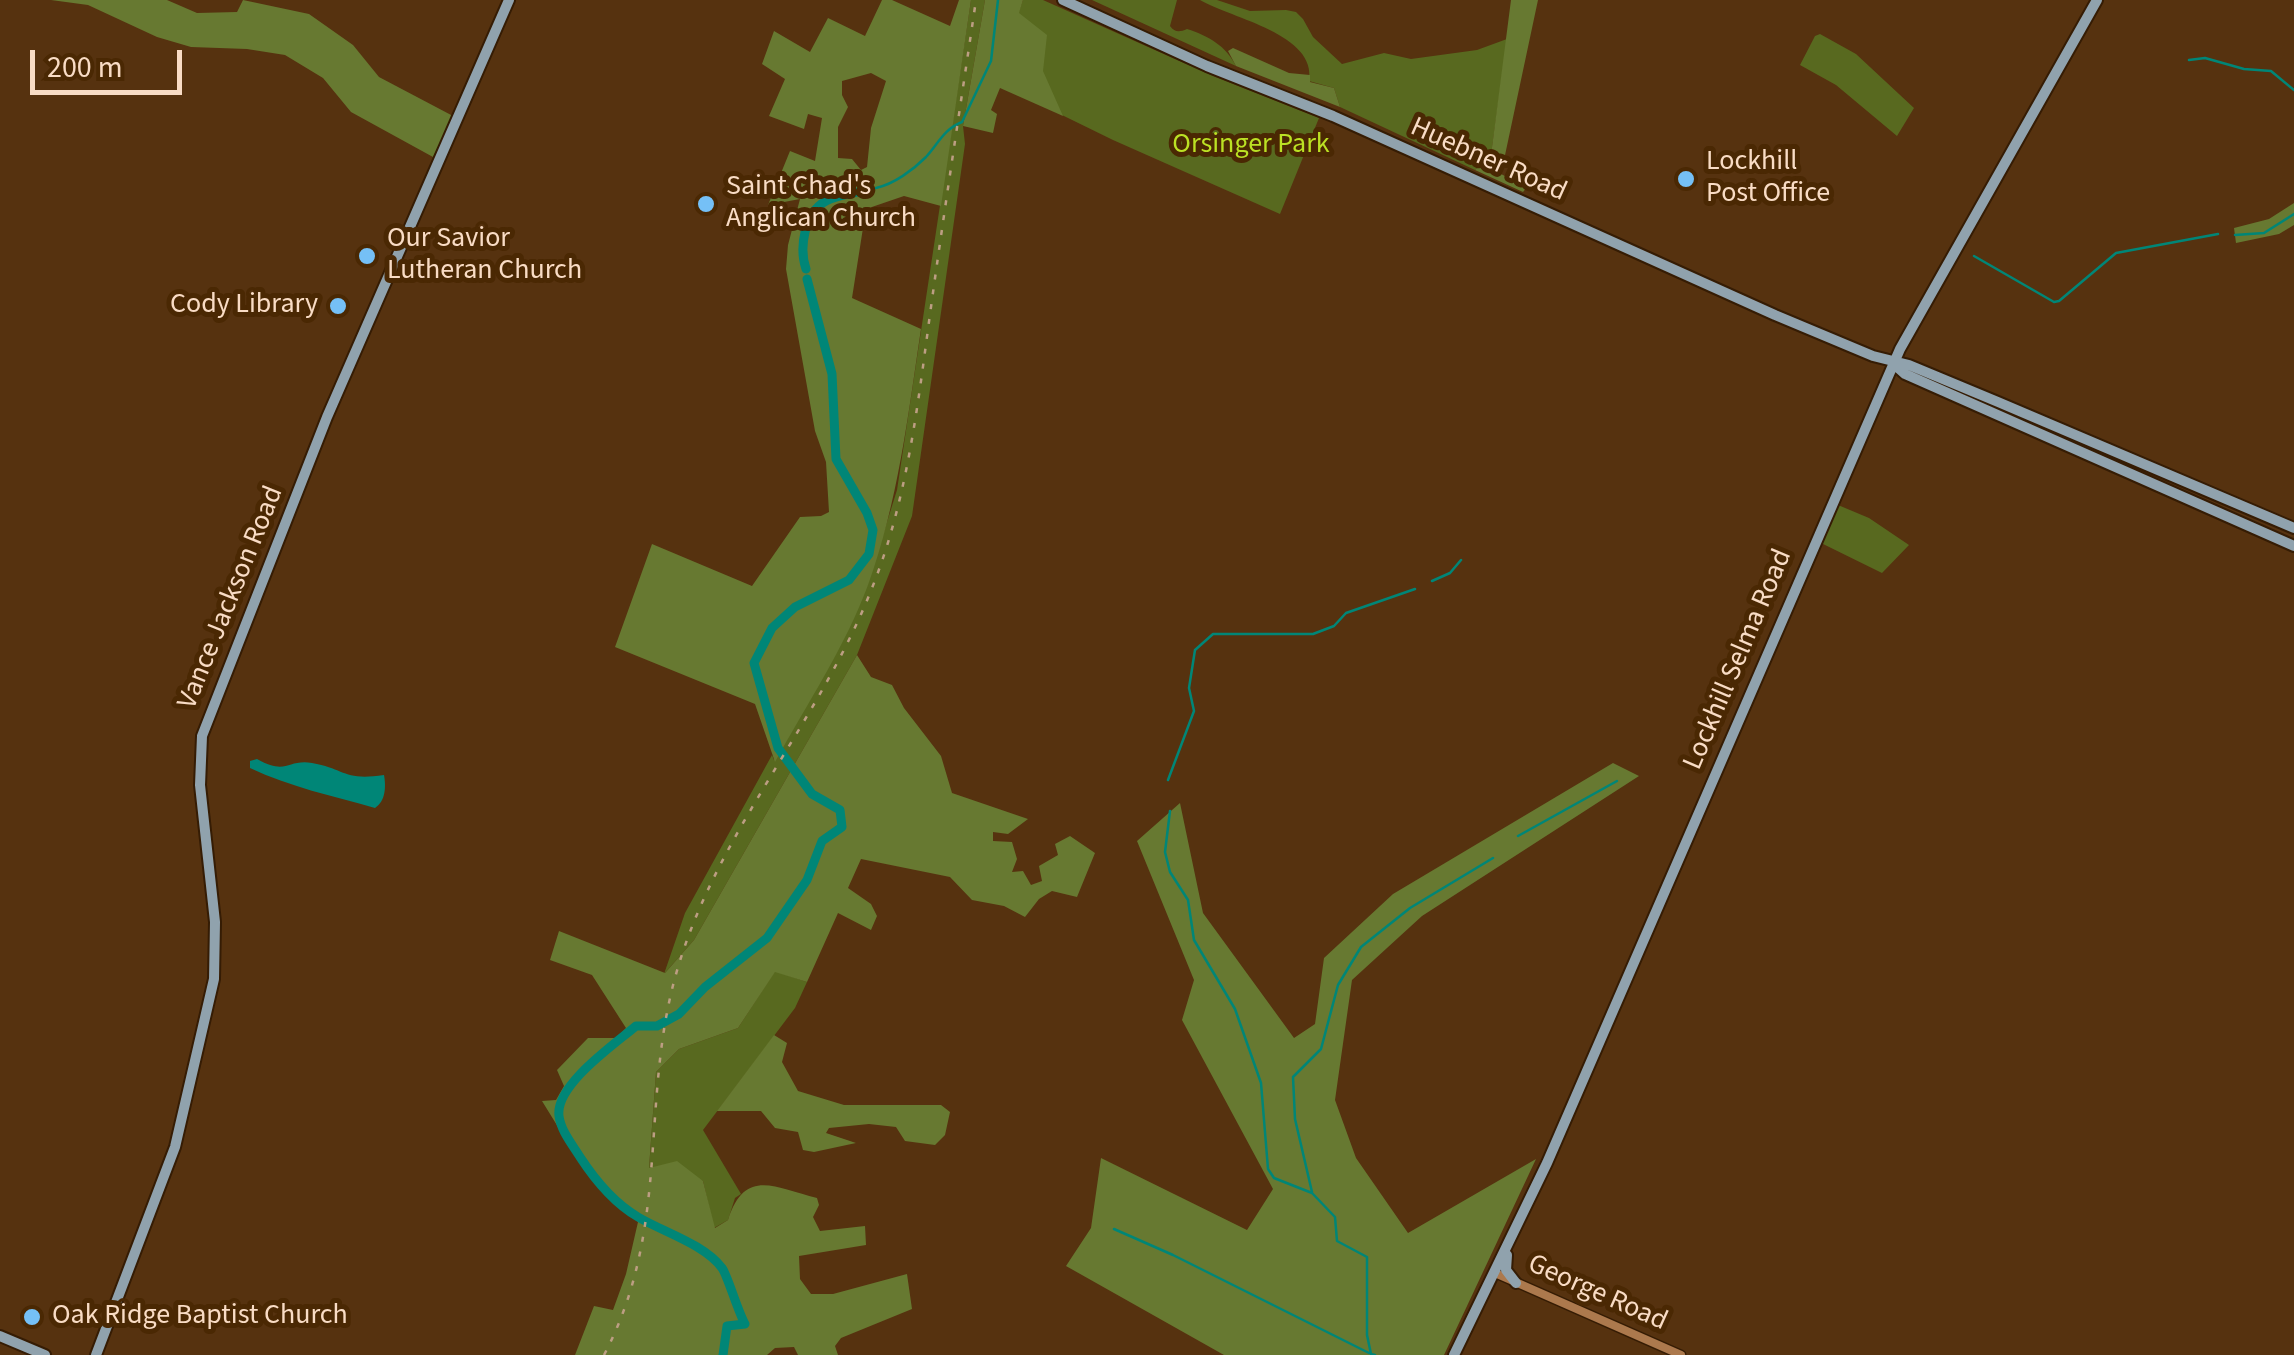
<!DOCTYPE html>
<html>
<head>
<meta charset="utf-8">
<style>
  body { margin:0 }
  #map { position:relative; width:2294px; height:1355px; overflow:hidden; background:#56320f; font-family:"Source Sans 3",sans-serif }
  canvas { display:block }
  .scale { position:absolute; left:30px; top:50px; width:152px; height:45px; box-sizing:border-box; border:5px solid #f9dcc5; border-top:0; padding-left:12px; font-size:30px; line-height:35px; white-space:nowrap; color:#f9dcc5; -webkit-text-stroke:8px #4a2803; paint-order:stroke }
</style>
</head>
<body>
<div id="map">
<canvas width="2294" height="1355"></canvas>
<div class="scale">200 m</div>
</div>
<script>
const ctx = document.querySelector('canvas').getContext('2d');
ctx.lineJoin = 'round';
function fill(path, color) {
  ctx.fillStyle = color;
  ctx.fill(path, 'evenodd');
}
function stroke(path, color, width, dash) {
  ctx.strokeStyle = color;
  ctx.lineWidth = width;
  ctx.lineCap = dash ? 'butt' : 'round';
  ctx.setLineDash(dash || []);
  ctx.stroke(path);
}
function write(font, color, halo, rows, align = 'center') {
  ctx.font = font + ' "Source Sans 3",sans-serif';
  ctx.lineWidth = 10;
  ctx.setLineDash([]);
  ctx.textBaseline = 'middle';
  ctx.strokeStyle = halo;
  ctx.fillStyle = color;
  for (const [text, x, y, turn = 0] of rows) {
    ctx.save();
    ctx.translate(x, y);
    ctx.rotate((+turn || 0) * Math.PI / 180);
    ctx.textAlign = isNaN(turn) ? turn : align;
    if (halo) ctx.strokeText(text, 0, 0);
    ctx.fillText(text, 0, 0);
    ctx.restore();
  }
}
const green = new Path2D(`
  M971,0H985L963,126L965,144L912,516L857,655L694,940L664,974L685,913L772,755L774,760L867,586L897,490Z
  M1023,0H1043L1213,76L1319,118L1280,214L1113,140L976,73L1017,17Z
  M1092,0H1177L1170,26C1175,33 1180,32 1187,29C1209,36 1226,46 1236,66Z
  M1200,0H1217L1250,11L1286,10L1296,12L1303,19L1313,37L1342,64L1384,53L1411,59L1477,50L1507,39L1491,155L1475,170L1340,107L1334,88L1309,81C1317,34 1233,19 1200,0Z
  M1820,34L1856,54L1914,108L1897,136L1836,85L1800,65L1815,36Z
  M1838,505L1869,518L1909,545L1882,573L1821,543Z
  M775,971L807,982L795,1008L703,1130L741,1194L735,1198L728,1220L714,1228L703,1181L649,1169L656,1072L679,1049L738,1028Z`);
const forest = new Path2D(`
  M51,0H167L197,13L237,12L243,0L309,14L353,45L379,77L453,116L433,157L351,112L323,78L285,55L247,49L191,47L157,37L88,5Z
  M882,0H892L950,26L959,0H971L941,206L904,196L866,209L852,298L921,329C908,416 898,502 868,585C845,647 807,704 775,762L755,704L615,647L652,544L752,586L800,517L821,516L829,512L826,462L815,431L786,269L788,245L800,199L768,205L790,151L815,161L822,118L808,114L804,129L769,116L785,79L762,64L774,31L810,52L828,18L865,36ZM871,73L886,81L871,128L867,167L861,170L852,159L838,158V127L848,107L842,95V81Z
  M985,0H1023L1019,13L1047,35L1043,71L1063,116L1000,88L991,110L997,114L993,133L963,126Z
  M1511,0H1538L1501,174L1527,187L1523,192L1475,170L1491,155Z
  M1233,48L1289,73L1310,75V82L1334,88L1340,107L1236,66L1228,51Z
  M2294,203V225L2279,234L2236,243L2234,228L2269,219Z
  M857,655L871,677L892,685L904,708L941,756L952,793L1028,819L1008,834L993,832V841L1012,842L1017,859L1012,872L1023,871L1031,885L1042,881L1039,866L1058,855L1055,844L1070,836L1095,853L1077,897L1052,891L1039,899L1025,917L1004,906L972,900L950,877L861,859L848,888L871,904L877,916L871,930L838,913L807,982L775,972L738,1028L679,1049L656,1072L649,1168L677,1161L703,1181L715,1228L728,1220C745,1167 775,1188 817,1198L819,1205L813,1217L820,1231L865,1226L866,1245L799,1256L800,1279L811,1294H833L907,1274L912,1309L841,1338L835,1346L838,1355H798L794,1347L775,1348L767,1355H575L594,1306L613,1310L626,1274L638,1222L587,1174L542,1101L556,1100L564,1086L557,1070L588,1038H616L626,1028L592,975L550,960L559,931L665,973L694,940Z
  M1613,763L1639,776L1422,916L1352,980L1335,1100L1356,1158L1408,1233L1536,1159L1444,1355H1224L1066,1266L1091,1228L1101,1158L1247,1230L1273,1189L1182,1020L1194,980L1137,841L1180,803L1203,913L1294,1038L1315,1024L1324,958L1393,894Z
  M774,1035L787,1043L782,1062L798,1091L844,1105H941L950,1112L945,1135L935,1145L905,1141L896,1127L869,1124L829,1128L826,1133L856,1143L814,1152L803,1150L798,1132L775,1128L761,1111H717Z`);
const water = new Path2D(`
  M257,759C287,776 287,759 312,763C346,769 343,781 384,775C386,786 386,801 375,808C333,796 290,787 250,768V761Z`);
const stream = new Path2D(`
  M2189,60L2205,58L2244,69L2271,71L2294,90
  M876,188C894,184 913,170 926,157C938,144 944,129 962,122L991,61L998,0
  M2235,235L2264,233L2294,214
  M1974,256L2054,302L2059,301L2116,253L2218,234
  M1432,581L1450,573L1461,560
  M1168,780L1194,711L1189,688L1195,650L1213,634H1313L1334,626L1346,613L1415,589
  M1170,811L1165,852L1170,872L1188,900L1194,940L1235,1009L1261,1083L1268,1169L1274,1178L1312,1193L1335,1217L1337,1241L1367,1257V1335L1371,1354L1375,1355
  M1518,836L1617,781
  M1312,1192L1295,1119L1293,1077L1321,1049L1338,985L1361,947L1410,908L1493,858
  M1114,1229L1173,1255L1369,1353`);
const river = new Path2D(`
  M806,269C799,248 804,213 826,201C838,195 855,193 867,190
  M723,1355L727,1326L745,1324C738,1312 727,1274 722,1268C704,1244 663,1232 638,1217C614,1203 595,1180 580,1157C572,1144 561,1131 559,1116C555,1085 615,1044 636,1026H657L679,1014L705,987L767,938L807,880L822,841L842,827L840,810L812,794L778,748L754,663L772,628L795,607L849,580L869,554L873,530L867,513L836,459L832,374L807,279`);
const minor = new Path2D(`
  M1495,1273L1681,1355`);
const major = new Path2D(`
  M1063,0L1207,66L1333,116L1775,315L1873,356L1909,365L1998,402L2294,528
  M1895,365L1905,374L2294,546
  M1507,1255L1506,1270L1516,1283
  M0,1336L45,1355
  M96,1355L175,1147L214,979L215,922L200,785L202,736L327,417L509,0
  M1454,1355L1547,1163L1900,349L2097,0`);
const rail = new Path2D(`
  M604,1355C673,1224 638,1096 679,964C720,829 821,719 872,588C908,498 918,402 931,307C945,205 961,102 976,0`);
const markers = [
  [1686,179,10,"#75c0f6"],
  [706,204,10,"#75c0f6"],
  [367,256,10,"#75c0f6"],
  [338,306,10,"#75c0f6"],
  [32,1317,10,"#75c0f6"]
];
const parkNames = [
  ["Orsinger Park",1251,146]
];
const streetNames = [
  ["Huebner Road",1488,161,24],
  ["Vance Jackson Road",232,598,-68],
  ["Lockhill Selma Road",1739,660,-67],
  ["George Road",1597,1294,24]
];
const poiNames = [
  ["Lockhill",1706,163],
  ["Post Office",1706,195],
  ["Saint Chad's",726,188],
  ["Anglican Church",726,220],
  ["Our Savior",387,240],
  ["Lutheran Church",387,272],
  ["Cody Library",318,306,"right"],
  ["Oak Ridge Baptist Church",52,1317]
];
fill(green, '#58691f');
fill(forest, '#677931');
fill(water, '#008677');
stroke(stream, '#008677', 2.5);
stroke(river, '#008677', 9);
stroke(minor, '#351c04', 11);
stroke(major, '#351c04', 14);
stroke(minor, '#ac794d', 8);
stroke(major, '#90a2ad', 10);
stroke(rail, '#bd9e83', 2.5, [5, 10]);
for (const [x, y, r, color] of markers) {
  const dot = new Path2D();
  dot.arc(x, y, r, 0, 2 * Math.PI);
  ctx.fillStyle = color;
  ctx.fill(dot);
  stroke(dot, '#4a2803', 4);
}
write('28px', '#bbe124', '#4a2803', parkNames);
write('28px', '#f9dcc5', '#4a2803', streetNames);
write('28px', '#f9dcc5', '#4a2803', poiNames, 'left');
</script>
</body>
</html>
